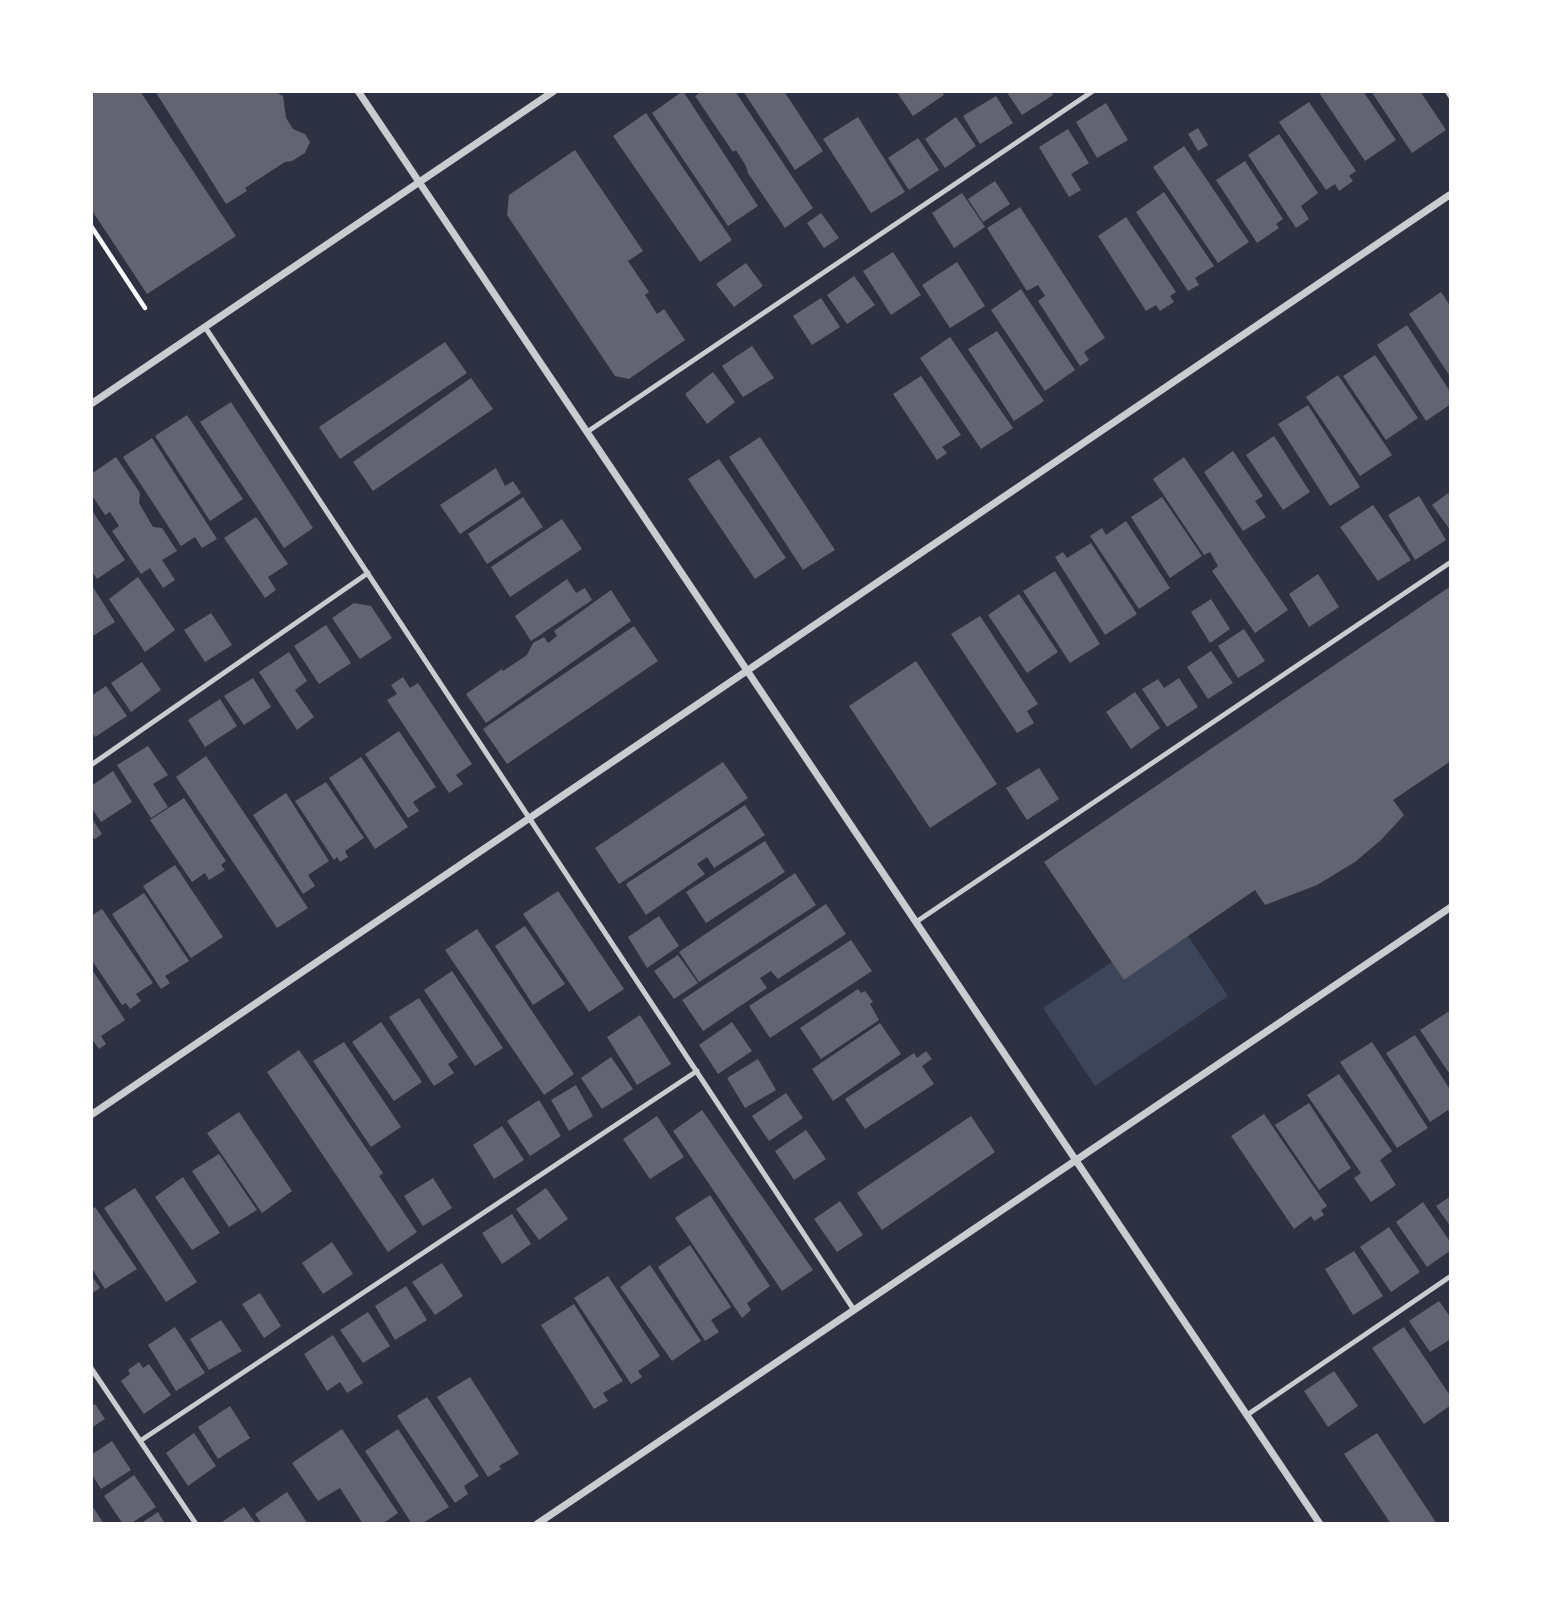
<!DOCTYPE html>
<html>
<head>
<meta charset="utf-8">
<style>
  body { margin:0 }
  #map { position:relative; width:1542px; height:1615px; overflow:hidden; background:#2d3142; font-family:Georgia,serif }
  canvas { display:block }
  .frame { position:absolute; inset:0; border:93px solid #fff; pointer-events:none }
</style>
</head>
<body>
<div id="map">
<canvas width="1542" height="1615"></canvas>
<div class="frame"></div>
</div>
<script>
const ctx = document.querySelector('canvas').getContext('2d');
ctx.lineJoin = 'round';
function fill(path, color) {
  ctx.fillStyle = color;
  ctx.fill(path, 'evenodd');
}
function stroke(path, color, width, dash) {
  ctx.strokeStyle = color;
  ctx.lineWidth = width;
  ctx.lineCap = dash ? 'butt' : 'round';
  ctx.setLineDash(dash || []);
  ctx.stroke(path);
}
const green = new Path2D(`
  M1188,936L1228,996L1095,1086L1043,1008L1112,962L1124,980Z`);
const building = new Path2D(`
  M91,91H140L236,236L147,294L91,209Z
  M155,91H256L258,93L273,91L283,96L286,118L293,129L305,134L310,142L305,153L292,161L285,162L245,188L247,191L226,204Z
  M683,91L758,206L728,226L652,113Z
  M702,91H735L813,208L785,228L748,173L746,166L736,150L733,152L695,96Z
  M743,91H784L823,151L795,170Z
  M896,91H941L944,95L913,116Z
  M1006,91H1050L1053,95L1022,115Z
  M1318,91H1363L1396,140L1365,161Z
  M1371,91H1420L1446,130L1412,153Z
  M996,96L1013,123L980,144L963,116Z
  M1309,102L1356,171L1349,176L1353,181L1339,191L1335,184L1326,190L1279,122Z
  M1106,103L1128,140L1097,158L1076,122Z
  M646,113L732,240L700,262L613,136Z
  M858,117L905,192L871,213L823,139Z
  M956,117L976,146L945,168L925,139Z
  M1198,128L1208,145L1198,151L1188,134Z
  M1068,129L1089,163L1071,174L1081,190L1069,197L1039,147Z
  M1279,134L1318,193L1301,206L1309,219L1296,228L1248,155Z
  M918,138L939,170L909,190L888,158Z
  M1184,146L1249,242L1218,263L1153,167Z
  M575,150L643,251L628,261L649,292L645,295L657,314L664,309L685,340L629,379L615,376L507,215L509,195Z
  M1245,161L1283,219L1276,224L1279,228L1257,243L1216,180Z
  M995,181L1010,204L983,222L968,199Z
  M1164,192L1214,266L1195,278L1199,285L1188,291L1136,212Z
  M962,193L985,227L954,248L932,213Z
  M1020,207L1105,338L1084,352L1089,360L1080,366L1038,301L1045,296L1038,285L1027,291L987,228Z
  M821,213L839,238L824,248L807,223Z
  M1126,217L1176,292L1170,296L1174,302L1160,311L1156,305L1146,311L1098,236Z
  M893,252L921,295L891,315L863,271Z
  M957,262L985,306L950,328L922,285Z
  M746,263L763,286L734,307L716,284Z
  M854,276L875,305L847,324L827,295Z
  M1021,289L1075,370L1045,391L991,310Z
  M1441,292L1451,307V378L1409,314Z
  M821,298L840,327L812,345L793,316Z
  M1407,325L1451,393V404L1426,421L1377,345Z
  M997,331L1044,401L1014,421L968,349Z
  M950,337L1013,428L981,449L920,358Z
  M445,342L467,373L340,459L319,427Z
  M752,346L774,378L743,397L722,366Z
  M1375,355L1418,418L1386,440L1343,376Z
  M713,372L735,402L707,424L685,394Z
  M1338,375L1392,455L1360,476L1306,397Z
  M921,376L961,435L942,447L947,453L937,460L893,394Z
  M471,378L493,409L373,491L353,462Z
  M231,402L313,528L284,548L200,422Z
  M1308,405L1360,487L1330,506L1278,424Z
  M187,415L243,499L210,521L155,436Z
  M1274,436L1310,492L1283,510L1246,455Z
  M760,437L835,550L803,570L729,457Z
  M152,438L217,539L202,548L195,537L181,546L123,457Z
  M1233,451L1263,496L1255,501L1266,517L1243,531L1204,472Z
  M116,457L140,493L139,503L153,527L162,528L177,551L162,560L175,580L163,588L150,568L141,574L112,531L119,526L110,512L105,515L91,494V474Z
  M1184,457L1288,610L1255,633L1212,571L1218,566L1210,552L1204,555L1153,479Z
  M719,459L786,558L755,579L688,479Z
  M496,468L505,486L513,481L521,493L460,534L440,505Z
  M1451,491V531L1432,505Z
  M1419,496L1446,540L1415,560L1388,515Z
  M523,497L543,527L487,564L468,534Z
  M1162,497L1202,556L1170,578L1131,517Z
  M1373,505L1411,560L1378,581L1340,527Z
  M91,509L125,560L97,579L91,570Z
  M256,517L288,564L268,577L276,590L265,598L224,538Z
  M562,519L582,549L510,597L491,567Z
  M1126,521L1170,588L1139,609L1090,536L1102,528L1106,535Z
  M1091,543L1137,614L1105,635L1055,557L1063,552L1067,558Z
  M1055,571L1100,644L1070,663L1023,591Z
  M1318,574L1339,607L1309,627L1289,594Z
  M138,577L175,630L145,652L109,599Z
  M567,579L576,593L585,588L592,600L531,641L515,616Z
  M91,584L115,622L91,637Z
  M1451,586V761L1393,800L1404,815L1381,840L1355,862L1317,885L1265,905L1255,890L1124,980L1044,862Z
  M611,590L631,621L486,723L466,694L502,669L503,671L527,655L533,643L544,637L548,643L557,636L554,631Z
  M1019,594L1058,652L1027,673L988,615Z
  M1211,599L1230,629L1210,643L1191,612Z
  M354,603L371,606L392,638L360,659L332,618Z
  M211,613L232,645L205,662L184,630Z
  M980,616L1038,704L1027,711L1034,723L1017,733L951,634Z
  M326,625L351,663L319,684L294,646Z
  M634,626L658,661L507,764L483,729Z
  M1244,629L1265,661L1238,678L1218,646Z
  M1211,651L1233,683L1208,699L1187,667Z
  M289,652L307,681L295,690L314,717L297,730L259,672Z
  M916,661L997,784L930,828L849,706Z
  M142,662L161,690L131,712L111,683Z
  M403,677L410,688L418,683L472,764L456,775L463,784L449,793L387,700L397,694L391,685Z
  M253,678L271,707L244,725L224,696Z
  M1179,678L1198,707L1167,727L1142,689L1158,679L1164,688Z
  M106,686L127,716L95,737L91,731V696Z
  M1135,692L1160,728L1131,749L1106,712Z
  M220,699L237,726L205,747L188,720Z
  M399,731L436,787L413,802L419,811L408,818L365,754Z
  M148,746L168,775L153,784L168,807L151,818L117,765Z
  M206,756L308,908L277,928L176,777Z
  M361,757L408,827L375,849L329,778Z
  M723,762L748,798L619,884L595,848Z
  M1039,768L1059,799L1027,820L1006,788Z
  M113,771L132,802L101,822L91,807V786Z
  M326,782L364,838L345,851L348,857L340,862L337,857L334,860L295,801Z
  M286,793L329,861L308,875L315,886L303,894L253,815Z
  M184,798L226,861L221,865L225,870L209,880L205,873L192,882L150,820Z
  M745,805L765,835L714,868L707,857L697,864L705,874L646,915L626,884Z
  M91,817L102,834L95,839L91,837Z
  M765,841L785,872L706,923L686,892Z
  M175,865L223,937L191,958L143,886Z
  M795,873L816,905L699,982L679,952Z
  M558,891L624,989L589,1012L523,914Z
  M144,893L189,961L165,976L170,983L161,989L112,914Z
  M826,904L846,934L778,979L771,971L760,978L767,988L703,1031L682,1000Z
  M102,909L153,983L136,994L141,1001L130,1009L126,1003L122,1005L91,959V916Z
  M659,916L679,946L647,968L628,937Z
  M525,926L565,984L533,1005L495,946Z
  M477,929L574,1074L544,1095L445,950Z
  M851,940L872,971L770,1038L749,1006Z
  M678,955L698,983L674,999L654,971Z
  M91,968L125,1020L101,1036L106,1044L99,1049L91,1038Z
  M452,971L503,1048L475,1066L424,990Z
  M858,989L861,993L865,991L873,1002L870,1004L879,1020L821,1059L800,1028Z
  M419,998L458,1057L448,1064L454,1073L434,1086L389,1017Z
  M1451,1010V1076L1420,1030Z
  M640,1015L671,1064L637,1085L607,1037Z
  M381,1022L422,1082L394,1101L352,1042Z
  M732,1022L752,1051L718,1074L699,1045Z
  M880,1023L901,1054L833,1101L812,1069Z
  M1415,1035L1451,1091V1115L1448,1110L1430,1122L1386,1053Z
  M344,1042L401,1127L371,1147L313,1061Z
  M1372,1042L1428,1128L1397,1148L1340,1062Z
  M299,1050L383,1173L379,1176L417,1232L388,1252L267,1072Z
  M926,1051L932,1059L922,1066L934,1084L865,1129L845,1099L914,1053L917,1058Z
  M611,1057L633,1089L602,1109L581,1078Z
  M758,1059L776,1090L745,1108L727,1078Z
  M1339,1074L1392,1151L1380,1160L1396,1185L1371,1202L1354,1178L1361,1173L1307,1095Z
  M576,1085L593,1116L569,1131L551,1100Z
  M786,1093L803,1118L769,1141L752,1116Z
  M539,1100L561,1136L530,1156L507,1121Z
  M1309,1103L1351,1168L1319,1190L1275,1125Z
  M702,1110L813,1270L782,1291L673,1131Z
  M239,1112L292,1191L262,1213L207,1133Z
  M1264,1114L1327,1206L1321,1210L1324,1215L1314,1221L1311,1216L1294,1229L1231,1136Z
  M657,1116L684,1157L650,1179L623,1139Z
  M971,1116L995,1152L882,1230L857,1193Z
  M502,1126L524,1160L494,1179L473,1145Z
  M806,1130L826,1159L794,1180L775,1151Z
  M219,1154L257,1210L229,1227L192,1171Z
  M183,1177L220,1233L192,1250L155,1197Z
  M433,1178L452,1208L423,1226L404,1196Z
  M135,1188L197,1282L166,1302L104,1208Z
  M546,1188L568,1219L539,1240L516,1209Z
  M710,1195L770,1286L747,1303L751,1310L742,1318L675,1218Z
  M1451,1196V1227L1436,1206Z
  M840,1201L863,1235L837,1252L814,1219Z
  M1423,1202L1451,1243V1250L1427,1267L1396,1222Z
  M95,1207L137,1269L105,1289L91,1267V1209Z
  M512,1214L531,1244L502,1264L482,1233Z
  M1389,1227L1420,1272L1391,1292L1360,1247Z
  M332,1242L353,1274L323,1294L302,1263Z
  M690,1245L731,1307L711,1320L719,1332L705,1341L658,1267Z
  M1354,1251L1383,1296L1353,1315L1325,1269Z
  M442,1263L463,1296L435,1315L412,1282Z
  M650,1265L701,1341L672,1361L620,1287Z
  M91,1275L100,1288L91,1294Z
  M608,1276L660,1356L638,1371L642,1377L631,1384L574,1298Z
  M406,1286L427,1320L395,1340L375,1306Z
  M260,1293L281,1326L264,1338L242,1304Z
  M1439,1301L1451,1318V1339L1430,1352L1409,1321Z
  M574,1304L623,1381L603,1393L608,1401L594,1409L541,1325Z
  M368,1312L390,1346L363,1363L340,1330Z
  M221,1320L242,1351L209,1370L190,1339Z
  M175,1327L205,1373L176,1391L148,1345Z
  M1404,1327L1451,1397V1405L1424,1424L1372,1348Z
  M333,1335L363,1383L347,1393L340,1382L327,1391L304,1354Z
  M139,1362L143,1368L149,1364L171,1395L144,1414L121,1381L130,1374L128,1370Z
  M1334,1371L1358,1406L1328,1427L1304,1391Z
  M470,1377L519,1454L499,1466L501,1469L488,1477L437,1397Z
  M427,1397L479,1476L464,1486L468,1494L455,1503L397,1416Z
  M95,1404L105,1419L91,1428V1407Z
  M230,1406L250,1438L218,1459L198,1427Z
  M342,1429L398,1513L382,1524H363L340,1488L318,1501L292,1463Z
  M398,1429L449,1507L421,1524H412L365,1451Z
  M194,1433L216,1466L188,1486L166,1453Z
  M1377,1433L1437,1524H1391L1344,1454Z
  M112,1441L131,1470L101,1489L91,1473V1455Z
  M134,1475L156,1507L130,1524H123L104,1496Z
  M287,1492L308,1524H262L255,1514Z
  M91,1504L104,1524H91Z
  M244,1507L256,1524H219Z
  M158,1512L165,1524H140Z`);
const path = new Path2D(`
  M91,226L145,308`);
const service = new Path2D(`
  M1447,91L1451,97
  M205,327L854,1310
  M587,432L1093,91
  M91,765L368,573
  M916,922L1451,562
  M91,1368L196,1524
  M1247,1415L1451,1276
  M140,1441L697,1071`);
const minor = new Path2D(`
  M358,91L1320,1524
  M91,404L554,91
  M91,1115L1451,194
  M537,1524L1451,907`);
fill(green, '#3c4559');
fill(building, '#626471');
stroke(path, '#fff', 4.5);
stroke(service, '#caccd0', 5);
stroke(minor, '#caccd0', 7);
</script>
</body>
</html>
